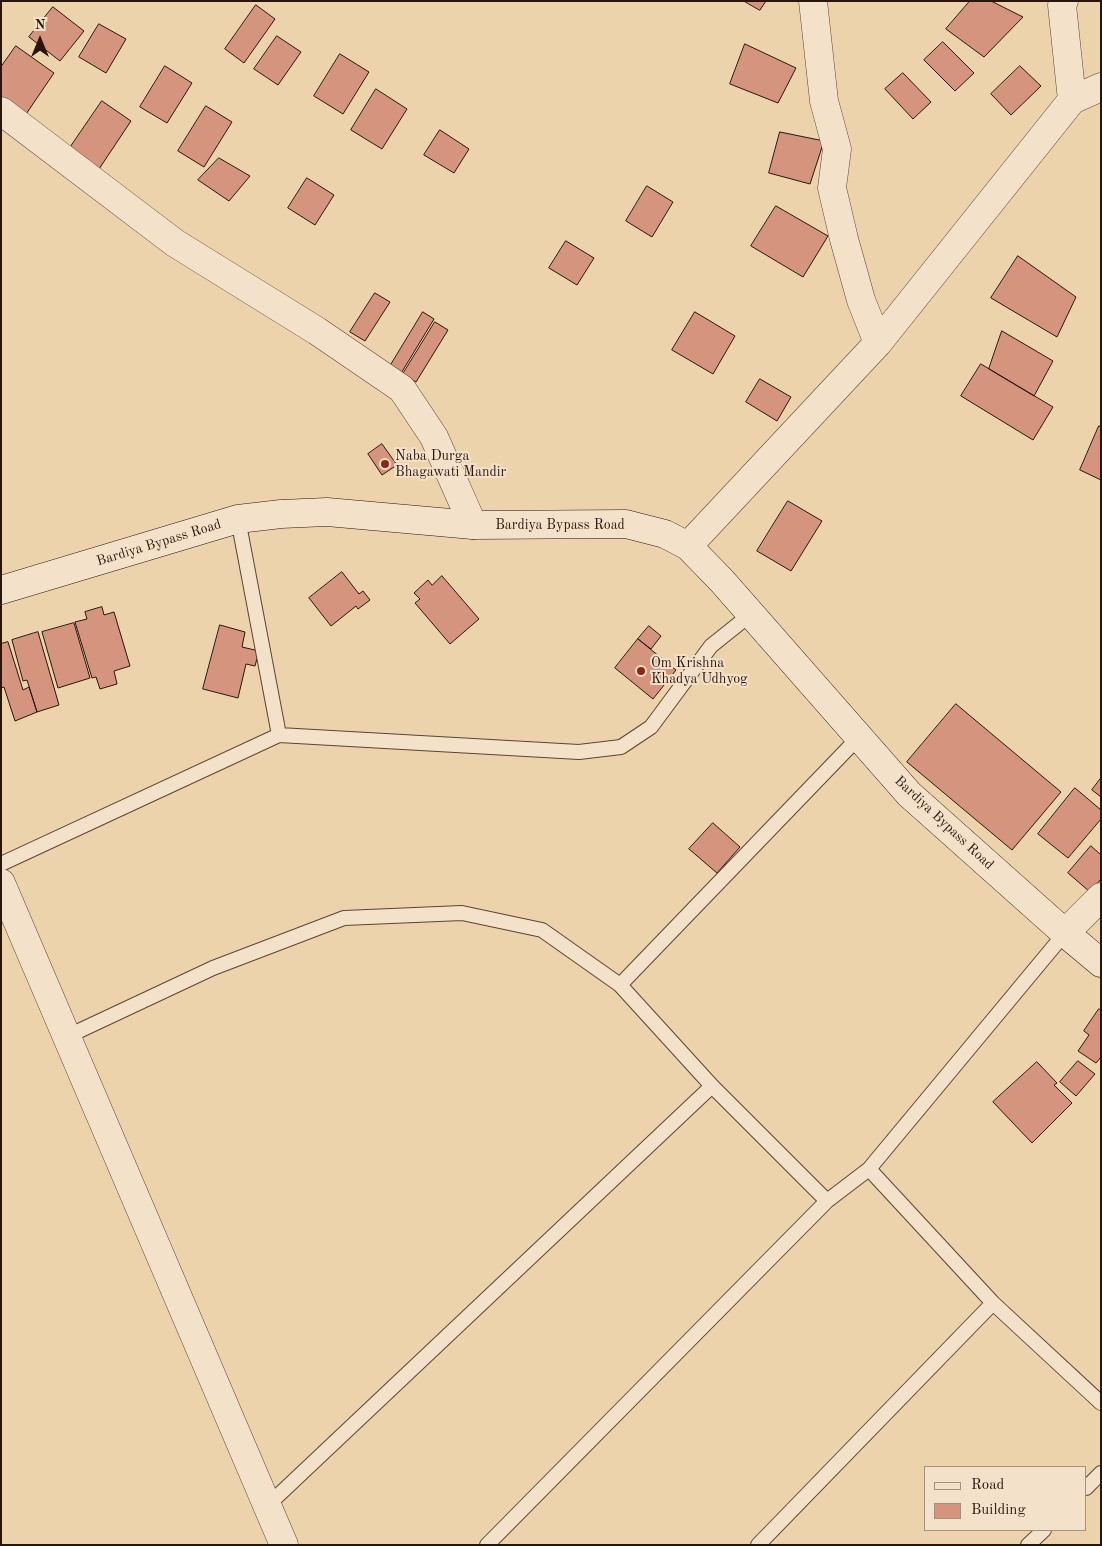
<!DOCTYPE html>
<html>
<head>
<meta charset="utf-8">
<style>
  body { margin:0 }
  #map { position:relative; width:1102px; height:1546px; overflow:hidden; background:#edd3ac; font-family:"Old Standard TT",serif }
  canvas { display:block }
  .frame { position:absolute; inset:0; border:2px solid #2a150d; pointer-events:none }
  .legend { position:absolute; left:924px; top:1466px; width:162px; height:65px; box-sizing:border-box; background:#f3e2c9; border:1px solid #a3907e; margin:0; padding:6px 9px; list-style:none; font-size:15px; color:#2a150d }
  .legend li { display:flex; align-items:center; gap:10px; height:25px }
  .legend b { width:25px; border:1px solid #a3907e }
  .north { position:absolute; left:15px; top:15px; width:50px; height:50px; -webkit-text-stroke:4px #f3e2c9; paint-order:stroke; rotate:0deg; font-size:14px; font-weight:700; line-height:20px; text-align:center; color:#2a150d }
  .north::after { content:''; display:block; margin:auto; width:18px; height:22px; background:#2a150d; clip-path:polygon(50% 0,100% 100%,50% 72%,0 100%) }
</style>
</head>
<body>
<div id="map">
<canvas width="1102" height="1546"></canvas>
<div class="frame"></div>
<ul class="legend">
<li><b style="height:6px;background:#f3e2c9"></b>Road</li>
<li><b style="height:14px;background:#d4947e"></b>Building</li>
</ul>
<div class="north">N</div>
</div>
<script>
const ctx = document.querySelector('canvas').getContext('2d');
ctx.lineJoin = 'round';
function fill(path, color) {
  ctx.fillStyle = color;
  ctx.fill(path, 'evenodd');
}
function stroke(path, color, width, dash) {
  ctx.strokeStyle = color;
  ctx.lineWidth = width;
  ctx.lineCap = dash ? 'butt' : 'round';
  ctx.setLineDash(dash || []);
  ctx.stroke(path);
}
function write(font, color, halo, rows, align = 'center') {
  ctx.font = font + ' "Old Standard TT",serif';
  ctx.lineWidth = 4;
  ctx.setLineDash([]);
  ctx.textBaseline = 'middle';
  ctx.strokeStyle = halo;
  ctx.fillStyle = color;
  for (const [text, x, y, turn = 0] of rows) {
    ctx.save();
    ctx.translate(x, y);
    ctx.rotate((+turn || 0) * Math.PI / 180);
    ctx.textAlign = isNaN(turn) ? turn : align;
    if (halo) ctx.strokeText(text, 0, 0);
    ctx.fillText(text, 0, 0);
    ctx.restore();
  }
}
const building = new Path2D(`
  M744,1H766L760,10Z
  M970,1H991L1023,17L984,57L946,29Z
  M256,5L275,19L244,63L225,49Z
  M53,7L84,31L60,61L29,37Z
  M99,24L126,39L106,73L79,57Z
  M277,36L301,52L278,85L254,69Z
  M943,42L974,73L955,91L924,60Z
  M745,44L796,68L778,103L730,84Z
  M16,46L54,73L24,117L1,101V67Z
  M340,54L369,72L343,114L314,96Z
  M165,66L192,83L167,123L140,107Z
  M1020,66L1041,86L1011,115L991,94Z
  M903,73L931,102L913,119L885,89Z
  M376,89L407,109L382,149L351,130Z
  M102,101L131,121L93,178L63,158Z
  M206,106L232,122L204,167L178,151Z
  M440,130L469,149L454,173L424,155Z
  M780,132L824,141L810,184L769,173Z
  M219,158L250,176L229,201L198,180Z
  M307,178L334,195L315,225L288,208Z
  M647,186L673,202L652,237L626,221Z
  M776,206L828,236L803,277L751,246Z
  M566,241L594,258L577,285L549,268Z
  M1018,256L1076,297L1057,337L991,298Z
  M375,293L390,302L365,341L350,332Z
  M423,312L434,319L400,375L389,368Z
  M695,312L735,336L713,374L672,350Z
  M435,322L448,330L416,382L403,374Z
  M1002,331L1053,361L1034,396L989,369Z
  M981,364L1053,407L1033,440L961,396Z
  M760,379L791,397L777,421L746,402Z
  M1099,426L1101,427V480L1080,470Z
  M382,444L397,465L382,475L368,454Z
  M788,501L822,521L791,571L757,551Z
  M342,572L359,594L363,591L370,600L358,609L356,606L331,626L309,598Z
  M442,576L479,619L450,644L415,603L420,599L414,593L428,580L432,585Z
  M102,607L104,615L114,612L130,666L114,671L117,684L100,689L96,677L92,678L75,622L87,619L85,612Z
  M74,623L90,678L58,688L42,632Z
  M220,625L245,632L242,647L259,651L255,666L246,664L238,698L203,689Z
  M649,626L661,636L651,649L638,639Z
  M38,632L59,705L37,712L27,680L23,681L12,640Z
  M638,639L676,670L653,699L615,668Z
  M8,642L23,690L29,687L37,712L15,721L4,687L1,688V644Z
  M956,704L1061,792L1012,850L907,762Z
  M1101,778V797L1092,790Z
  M1075,788L1101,810V819L1068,858L1038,834Z
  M713,823L740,847L717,873L689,849Z
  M1091,846L1101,855V879L1090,892L1068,873Z
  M1099,1009L1101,1010V1057L1096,1063L1078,1051L1089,1035L1084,1031Z
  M1078,1061L1095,1074L1076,1096L1060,1082Z
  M1037,1062L1057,1083L1054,1085L1072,1103L1032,1143L993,1102Z`);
const lane = new Path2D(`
  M238,519L279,735
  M1,864L279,735L579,752L621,747L651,727L711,646L751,614
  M620,985L859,737
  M66,1037L213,968L344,918L462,913L542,930L620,985L712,1086L827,1201
  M869,1169L993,1303L1101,1403
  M1086,1488L1101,1473
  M267,1506L712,1086
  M487,1545L827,1201L869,1169L1065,933
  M758,1545L993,1303
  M1028,1545L1044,1530`);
const street = new Path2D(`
  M813,1L824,101L837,149L832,188L844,239L861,300L878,343
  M1064,1L1062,5L1072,100
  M1,111L175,243L317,331L402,389L434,437L473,525
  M688,546L878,343L1072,100L1101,87
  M1,883L284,1545
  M1065,933L1101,897`);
const secondary = new Path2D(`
  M1,590L238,519L281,514L327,512L473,525L626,524L665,534L688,546L722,581L909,794L1065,933L1101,963`);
const markers = [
  [385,464,5,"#8f2418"],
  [641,671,5,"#8f2418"]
];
const poiNames = [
  ["Naba Durga",395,456],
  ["Bhagawati Mandir",395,472],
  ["Om Krishna",651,663],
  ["Khadya Udhyog",651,679]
];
const streetNames = [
  ["Bardiya Bypass Road",560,525],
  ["Bardiya Bypass Road",159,543,-17],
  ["Bardiya Bypass Road",944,823,43]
];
fill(building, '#d4947e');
stroke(building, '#2a150d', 1);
stroke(lane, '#5b4435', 16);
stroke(street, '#5b4435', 29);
stroke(secondary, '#2a150d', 29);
stroke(lane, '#f3e2c9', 14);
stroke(street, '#f3e2c9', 28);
stroke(secondary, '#f3e2c9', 28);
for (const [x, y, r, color] of markers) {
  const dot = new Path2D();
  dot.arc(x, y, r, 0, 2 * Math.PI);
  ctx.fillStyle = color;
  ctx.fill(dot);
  stroke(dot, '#f3e2c9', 2);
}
write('14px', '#2a150d', '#f3e2c9', poiNames, 'left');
write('14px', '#2a150d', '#f3e2c9', streetNames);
</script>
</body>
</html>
